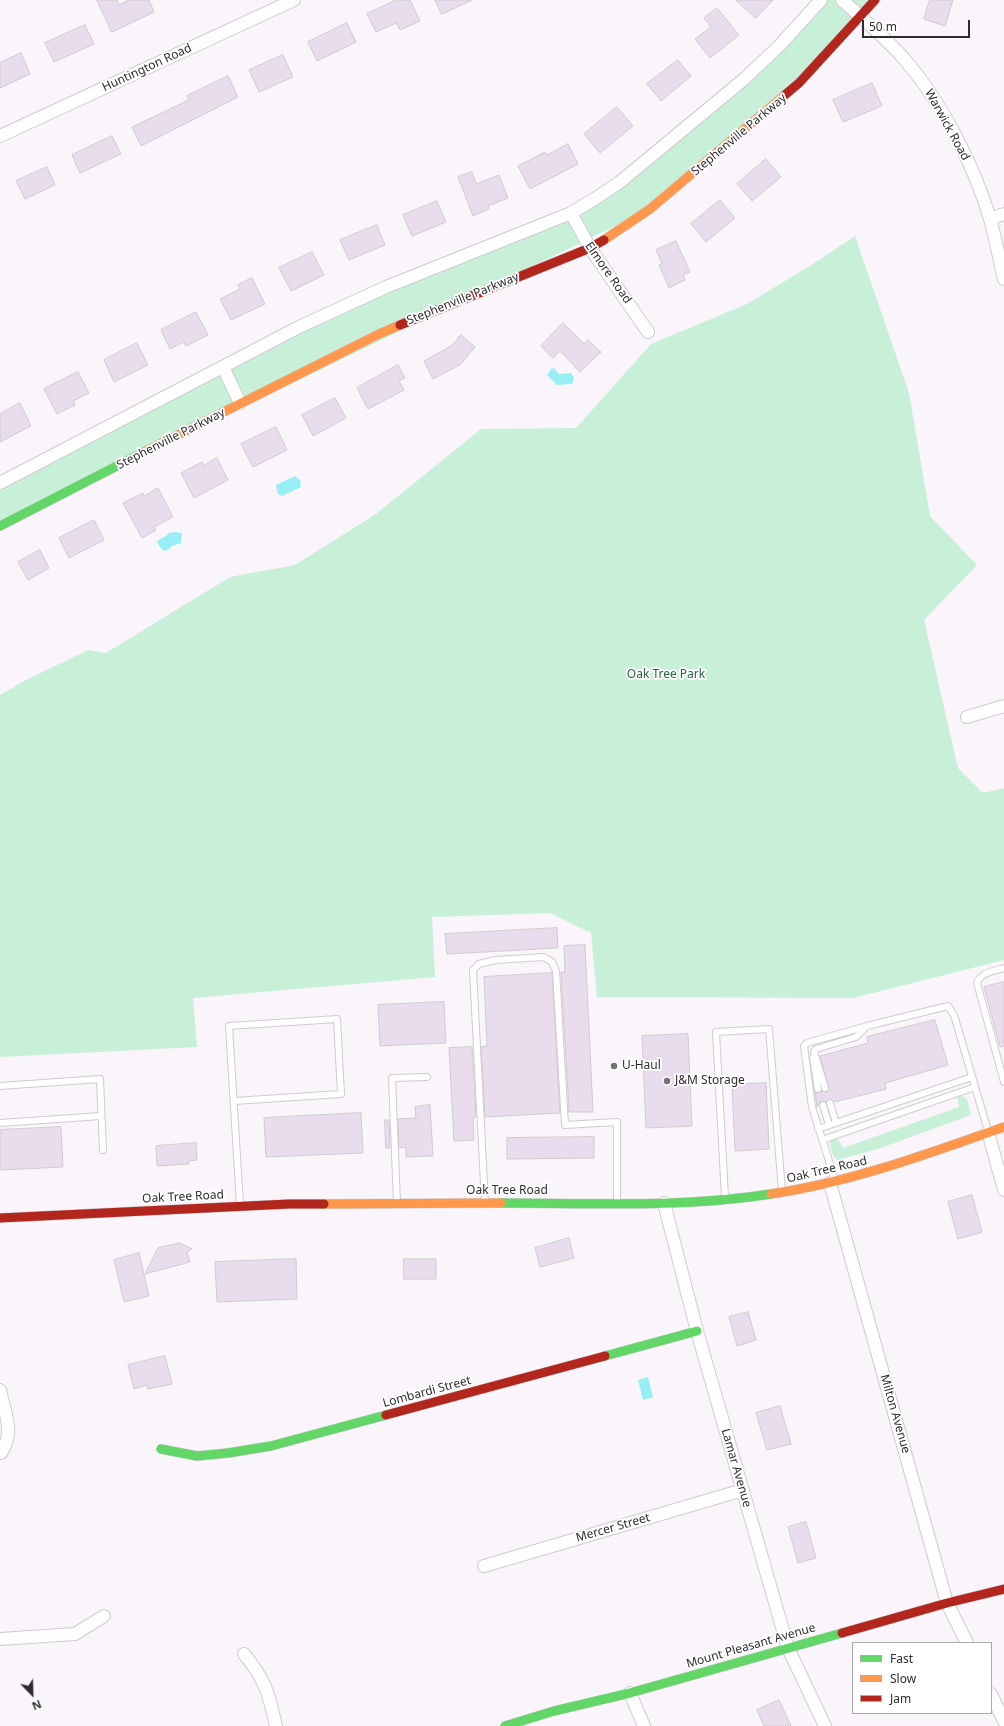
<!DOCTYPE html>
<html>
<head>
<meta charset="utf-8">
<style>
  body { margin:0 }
  #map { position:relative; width:1004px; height:1726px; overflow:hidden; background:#f9f5fa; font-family:"Noto Sans",sans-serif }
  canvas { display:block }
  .legend { position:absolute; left:852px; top:1642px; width:140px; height:72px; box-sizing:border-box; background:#fff; border:1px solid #ababac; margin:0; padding:5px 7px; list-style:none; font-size:12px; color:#2e2c2f }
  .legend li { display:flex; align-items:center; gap:8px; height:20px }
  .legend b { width:20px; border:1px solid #ababac }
  .north { position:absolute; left:12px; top:1674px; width:40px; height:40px; -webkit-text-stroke:3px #fff; paint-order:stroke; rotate:157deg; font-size:11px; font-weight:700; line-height:16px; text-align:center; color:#2e2c2f }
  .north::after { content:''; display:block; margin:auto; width:14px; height:18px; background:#2e2c2f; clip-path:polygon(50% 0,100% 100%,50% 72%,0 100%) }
  .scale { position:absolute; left:862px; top:20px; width:108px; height:18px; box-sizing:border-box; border:2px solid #2e2c2f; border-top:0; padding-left:5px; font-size:12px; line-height:14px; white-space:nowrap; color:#2e2c2f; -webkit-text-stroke:3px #fff; paint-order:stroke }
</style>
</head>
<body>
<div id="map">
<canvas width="1004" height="1726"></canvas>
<ul class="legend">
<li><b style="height:5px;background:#63d668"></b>Fast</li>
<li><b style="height:5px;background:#ff974d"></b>Slow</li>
<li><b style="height:5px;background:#b3261e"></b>Jam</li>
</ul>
<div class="north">N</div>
<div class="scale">50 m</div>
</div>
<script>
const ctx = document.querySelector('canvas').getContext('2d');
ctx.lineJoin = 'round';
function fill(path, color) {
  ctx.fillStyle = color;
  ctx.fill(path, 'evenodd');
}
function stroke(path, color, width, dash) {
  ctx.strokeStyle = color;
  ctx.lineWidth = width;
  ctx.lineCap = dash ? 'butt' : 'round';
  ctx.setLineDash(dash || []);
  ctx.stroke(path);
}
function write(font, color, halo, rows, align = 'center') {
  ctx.font = font + ' "Noto Sans",sans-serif';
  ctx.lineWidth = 3.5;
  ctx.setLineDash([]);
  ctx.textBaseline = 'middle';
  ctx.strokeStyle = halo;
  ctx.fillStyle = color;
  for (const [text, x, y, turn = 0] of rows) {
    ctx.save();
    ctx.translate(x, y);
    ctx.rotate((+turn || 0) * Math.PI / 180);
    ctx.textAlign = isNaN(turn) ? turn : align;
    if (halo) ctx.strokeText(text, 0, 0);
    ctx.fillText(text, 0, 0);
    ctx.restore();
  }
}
const green = new Path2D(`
  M821,0H875L799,83L650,209L0,526V483L299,327L571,213L743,80Z
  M855,236L909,393L930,516L977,565L924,620L958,768L983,793L1004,788V960L853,998L597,997L591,933L550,913L432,917L435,977L193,998L197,1047L0,1057V695L24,681L88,650L106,653L230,577L295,565L376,514L481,429L576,428L651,344L747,304L813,264Z
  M960,1095L967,1099L971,1115L878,1149L838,1160L834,1158L830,1146L831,1139L837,1137L843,1148L959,1107L957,1096Z`);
const water = new Path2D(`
  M554,368L559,374L571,373L574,378L572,384L557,385L547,375L551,369Z
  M295,476L300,480L301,487L282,496L278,494L276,485Z
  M175,532L182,533L181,543L172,546L166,551L162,550L157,542C161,537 165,538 169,533Z
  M648,1377L653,1397L643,1400L638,1380Z`);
const building = new Path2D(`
  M97,0H117L119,5L129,0H149L154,12L112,32Z
  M396,0H410L420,21L400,30L396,23L376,32L367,14Z
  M435,0H472L442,14Z
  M736,0H773L756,18Z
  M930,0H953L945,26L924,19Z
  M717,8L739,35L710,58L695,39L711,27L704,18Z
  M347,23L356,42L317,61L308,42Z
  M85,25L94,44L54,62L45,43Z
  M21,53L30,74L0,88V63Z
  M283,55L293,77L259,92L249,70Z
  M678,60L691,76L661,101L647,84Z
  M228,76L238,97L141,146L132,127L189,100L187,96Z
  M872,83L882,106L843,122L833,100Z
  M617,107L633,126L600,153L584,134Z
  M112,136L121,154L80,173L72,155Z
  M568,144L578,164L530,189L518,166L545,152L547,155Z
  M766,159L781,177L752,201L737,184Z
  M47,167L55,185L25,199L16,181Z
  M472,172L476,184L499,175L508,198L488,206L489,209L473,216L458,177Z
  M720,200L735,218L706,242L691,224Z
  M437,201L446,222L412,236L403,215Z
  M377,225L385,245L349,260L340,240Z
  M676,241L690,272L683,275L685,280L669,288L659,265L662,264L656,250Z
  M312,252L324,275L291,291L279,268Z
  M252,278L265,304L231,320L220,299L240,289L238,285Z
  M196,312L208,335L186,346L184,342L170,349L161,330Z
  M563,323L584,344L588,340L601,352L580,372L560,351L553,358L541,346Z
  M461,335L475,347L461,364L433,379L424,361L451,346Z
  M137,343L148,365L114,382L104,360Z
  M398,365L405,378L399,381L404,390L368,409L357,388Z
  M78,372L89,393L73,401L75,405L57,414L44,389Z
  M335,398L346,418L313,436L302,415Z
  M20,403L31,426L0,442V414Z
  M276,427L287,450L253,467L241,444Z
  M217,458L228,480L194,498L181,473L202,462L204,465Z
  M158,488L173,517L154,527L156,530L142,538L123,503L143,493L144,496Z
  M94,520L104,540L69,558L59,538Z
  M40,550L49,568L28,580L18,562Z
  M557,928L558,948L447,954L445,934Z
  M585,945L593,1112H569L561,972H565L564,946Z
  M552,973L560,1113L485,1117L481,1047L487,1046L484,977Z
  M1004,982V1046L1000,1047L984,987Z
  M444,1002L446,1043L380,1046L378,1005Z
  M935,1020L948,1065L885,1083L886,1089L834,1102L831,1099L826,1102L821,1101L817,1107L815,1092L818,1093L822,1091L826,1092L829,1089L820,1056L868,1043L867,1037Z
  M688,1034L692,1126L646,1128L642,1036Z
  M472,1047L476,1117H473L474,1140L454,1141L449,1048Z
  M766,1083L769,1149L735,1151L732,1085Z
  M430,1105L433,1156L406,1157V1147L399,1148L398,1119L416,1118L415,1107Z
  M361,1113L363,1153L266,1157L264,1118Z
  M385,1120H389L390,1148H386Z
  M61,1127L63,1167L0,1170V1130Z
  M594,1137V1158L507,1159V1138Z
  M196,1143L197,1160L189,1161V1164L157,1166L156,1146Z
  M972,1195L982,1232L958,1239L948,1202Z
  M569,1238L574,1258L540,1267L535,1248Z
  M180,1243L192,1249L187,1252L190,1262L145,1274L158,1248Z
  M139,1253L149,1296L124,1302L114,1260Z
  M296,1259L297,1299L217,1302L215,1262Z
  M404,1259H436V1279H404Z
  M748,1312L756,1340L737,1346L729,1317Z
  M165,1356L172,1384L148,1389L147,1385L134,1389L128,1365Z
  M780,1406L791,1444L767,1450L756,1413Z
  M806,1522L816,1558L798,1563L788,1527Z
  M779,1700L791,1726H764L757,1710Z`);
const lane = new Path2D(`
  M1004,968C994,971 981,972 977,983L1004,1082
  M813,1058L818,1089
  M0,1086L100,1079L103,1150
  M825,1088L814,1052L816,1049L856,1037L867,1026L948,1006L954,1015L988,1131
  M234,1101L341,1094L337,1019L229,1026L240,1205
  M830,1103L836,1123
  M823,1105L829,1125
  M0,1123L101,1116
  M818,1129L972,1077
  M822,1140L975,1087
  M835,1180L812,1107L804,1046L807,1043L867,1026
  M725,1197L716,1032L769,1029L782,1191
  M397,1203L392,1078L427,1077
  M485,1203L473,970L479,964L495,960L544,957L552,962L556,971L565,1125L617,1122V1202`);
const street = new Path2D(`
  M842,0C864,20 887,39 906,61C942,103 975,167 990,219C996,239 999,259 1004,279
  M0,136L294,0
  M571,213L590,248L648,332
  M990,219L1004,214
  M223,367L240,403
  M0,483L299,327L386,287L571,213L596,198L620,182L743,80L779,46L821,0
  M967,717L1004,706
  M988,1132L1004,1190
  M830,1183L947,1603L967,1643
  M664,1203L697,1331L788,1648L825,1726
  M0,1390C5,1414 15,1432 1,1453
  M484,1566L743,1490
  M0,1639L75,1634L104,1616
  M244,1654C265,1679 269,1694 276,1726
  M630,1693L644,1726
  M991,1694L1004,1721`);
const fast = new Path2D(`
  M0,526L144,452
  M501,1203C590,1203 682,1208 771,1194
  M605,1356L697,1331
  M161,1449L197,1456L228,1453L271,1446L386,1415
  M505,1726L554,1711L630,1693L842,1633`);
const slow = new Path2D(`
  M604,240L650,209L786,94
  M144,452L379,334L400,325
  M771,1194C852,1182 927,1154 1004,1127
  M324,1204L501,1203`);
const jam = new Path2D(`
  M786,94L799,83L875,0
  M400,325L590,248L604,240
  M0,1218L289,1204H324
  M386,1415L605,1356
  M842,1633L947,1603L1004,1589`);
const markers = [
  [614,1066,4,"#757276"],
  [667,1081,4,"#757276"]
];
const streetNames = [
  ["Huntington Road",147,68,-25],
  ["Warwick Road",947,125,61],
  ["Stephenville Parkway",739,135,-40],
  ["Elmore Road",608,273,55],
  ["Stephenville Parkway",463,299,-22],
  ["Stephenville Parkway",171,439,-27],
  ["Oak Tree Road",827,1170,-13],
  ["Oak Tree Road",507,1191],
  ["Oak Tree Road",183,1197,-3],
  ["Lombardi Street",427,1392,-15],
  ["Milton Avenue",895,1414,74],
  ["Lamar Avenue",736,1468,74],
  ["Mercer Street",613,1528,-16],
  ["Mount Pleasant Avenue",751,1646,-16]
];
const parkNames = [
  ["Oak Tree Park",666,675]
];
const poiNames = [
  ["U-Haul",622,1066],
  ["J&M Storage",675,1081]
];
fill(green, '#c8efd8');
fill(water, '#98eef5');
fill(building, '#e9dcec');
stroke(building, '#cecbcf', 1);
stroke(lane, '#cfcccf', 8);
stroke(street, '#cfcccf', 14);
stroke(fast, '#cfcccf', 10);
stroke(slow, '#cfcccf', 10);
stroke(jam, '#cfcccf', 10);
stroke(lane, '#fefefe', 6);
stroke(street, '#fefefe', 12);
stroke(fast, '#63d668', 9);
stroke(slow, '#ff974d', 9);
stroke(jam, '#b3261e', 9);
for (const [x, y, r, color] of markers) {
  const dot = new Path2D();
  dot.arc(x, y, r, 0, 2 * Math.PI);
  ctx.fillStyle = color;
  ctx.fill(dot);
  stroke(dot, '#fff', 1.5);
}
write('12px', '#2e2c2f', '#fff', streetNames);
write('12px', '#276443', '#fff', parkNames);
write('12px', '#2e2c2f', '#fff', poiNames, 'left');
</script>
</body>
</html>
